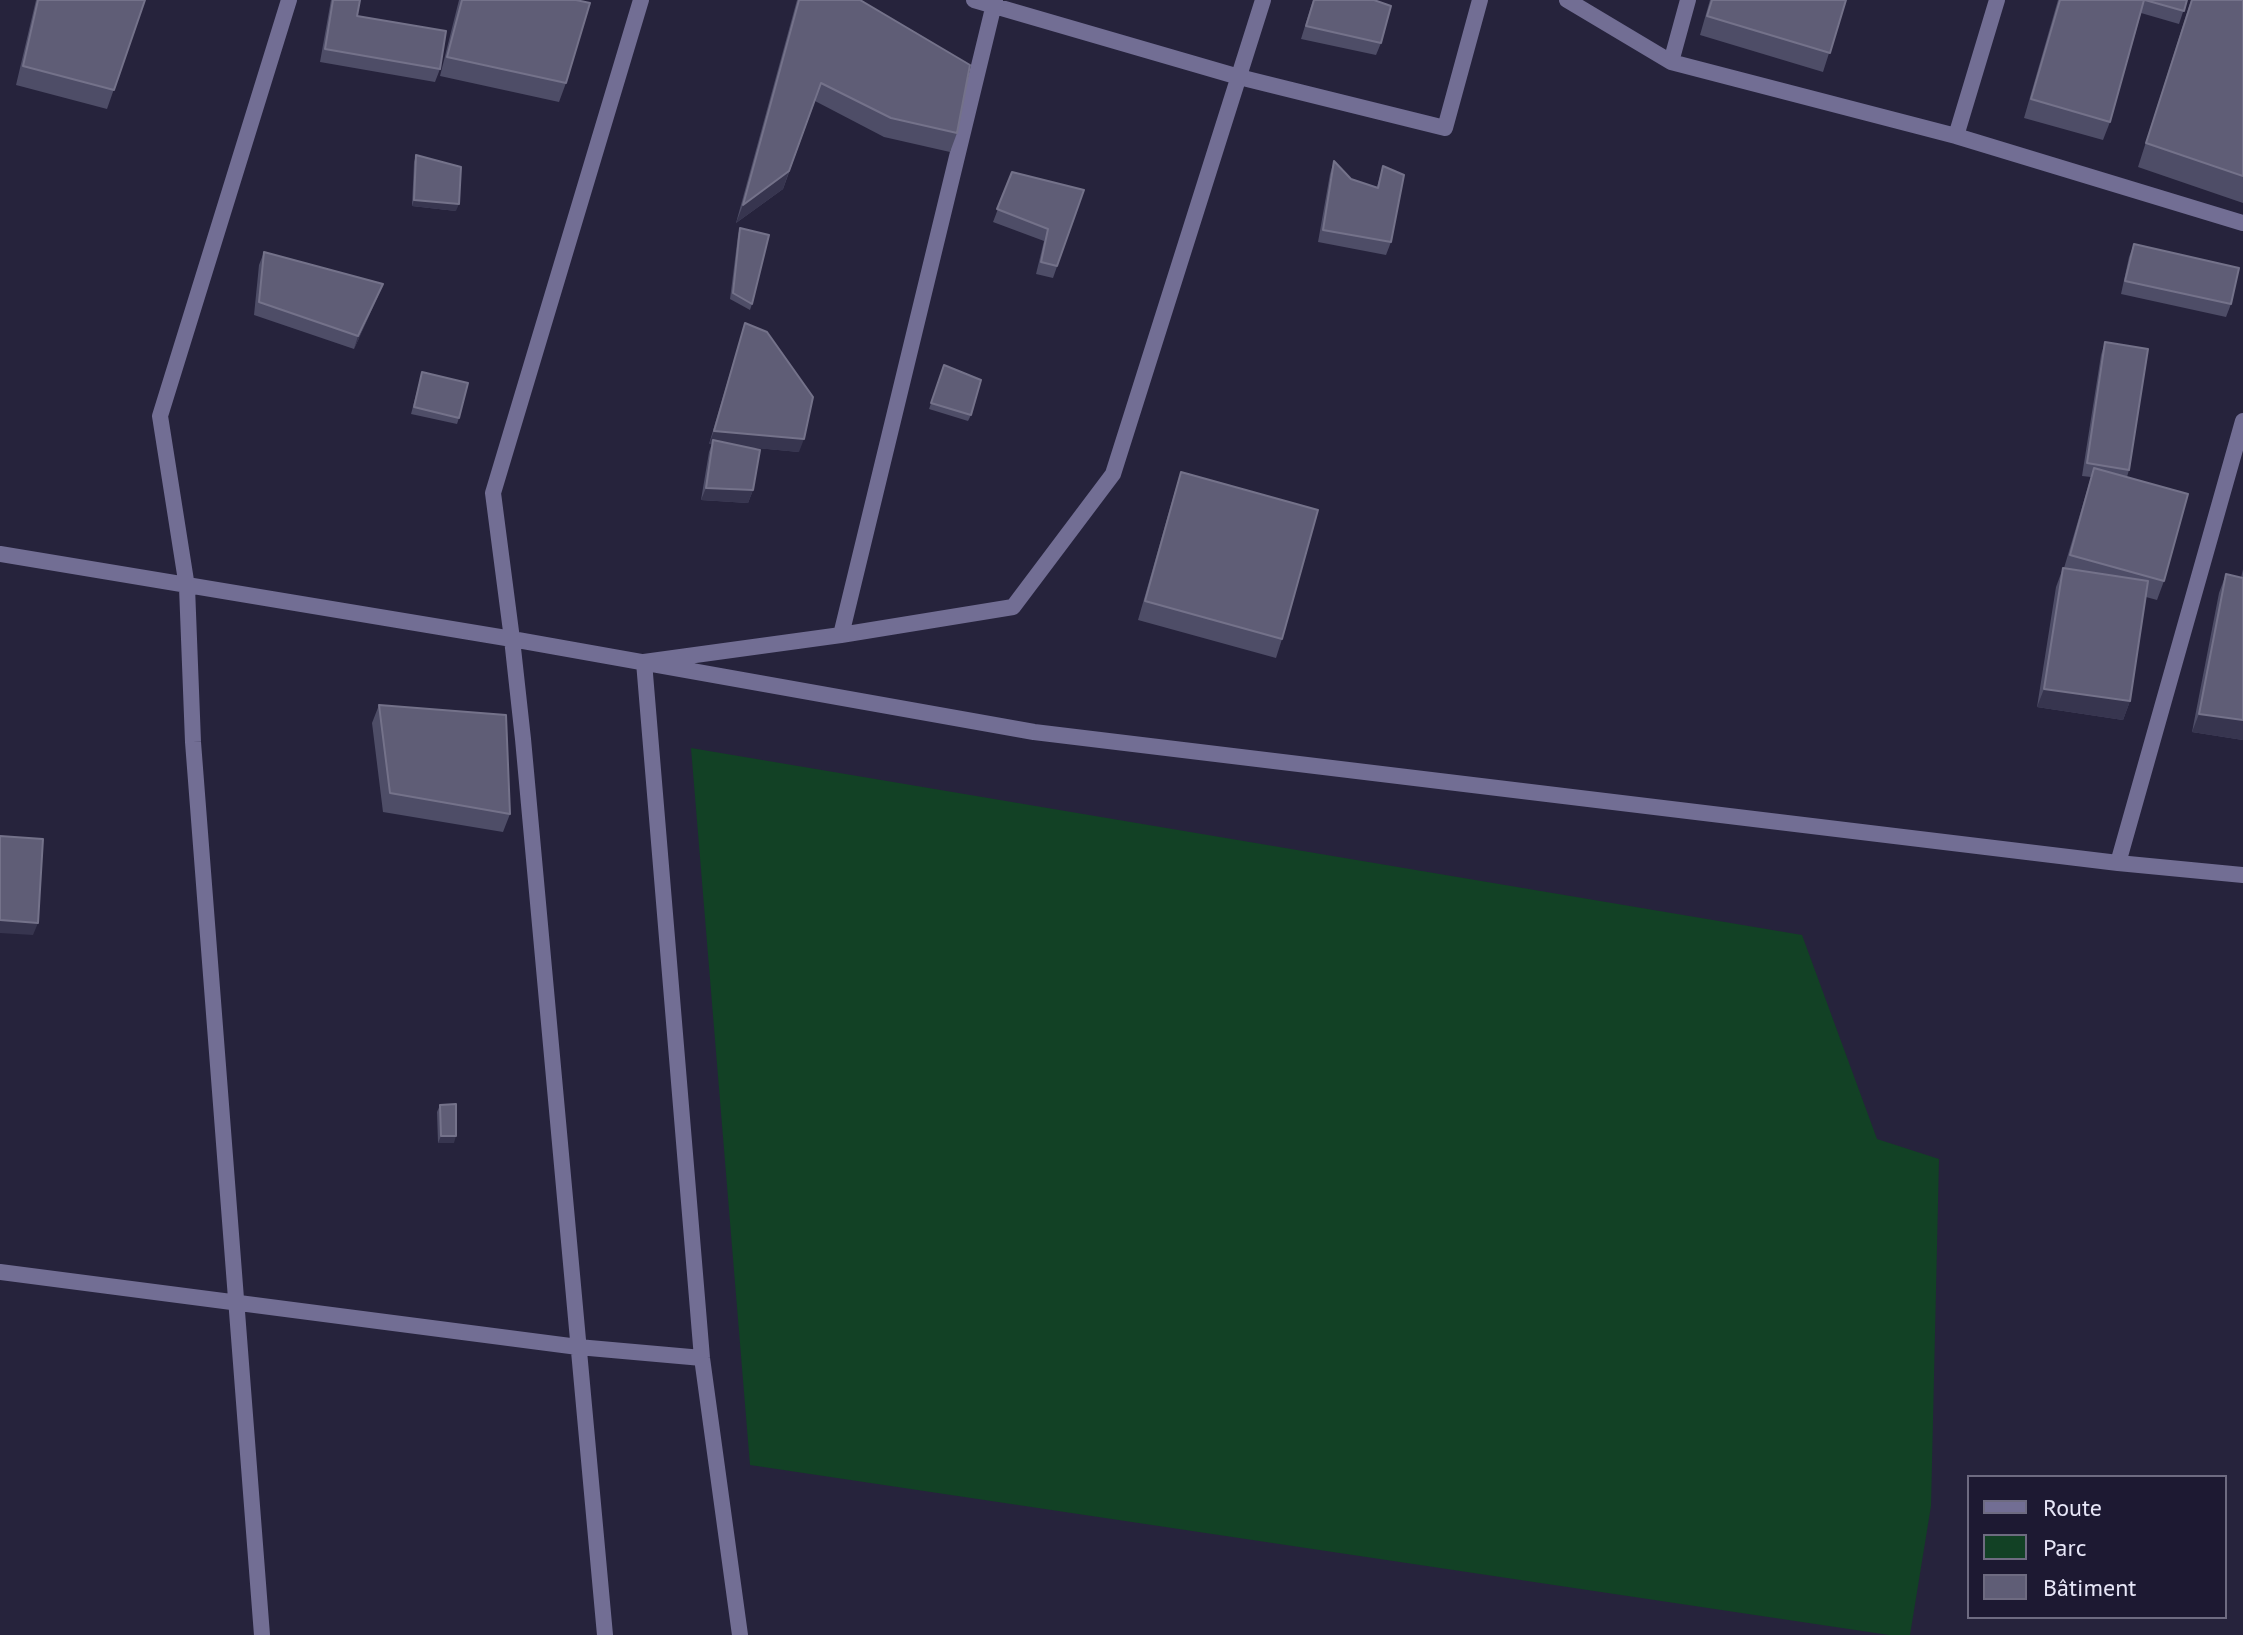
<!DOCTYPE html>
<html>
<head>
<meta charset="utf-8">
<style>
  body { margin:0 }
  #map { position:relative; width:2243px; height:1635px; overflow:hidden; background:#26233c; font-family:"PT Sans",sans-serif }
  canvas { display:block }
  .legend { position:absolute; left:1967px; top:1475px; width:260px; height:144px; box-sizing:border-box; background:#1d1932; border:2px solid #6e6b81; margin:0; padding:10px 14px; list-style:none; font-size:24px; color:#e7e6f7 }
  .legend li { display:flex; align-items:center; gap:16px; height:40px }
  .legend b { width:40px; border:2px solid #6e6b81 }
</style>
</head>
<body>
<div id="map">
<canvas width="2243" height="1635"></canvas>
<ul class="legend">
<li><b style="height:10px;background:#726e94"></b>Route</li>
<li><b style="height:22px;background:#124125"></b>Parc</li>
<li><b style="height:22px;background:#5f5d76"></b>Bâtiment</li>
</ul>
</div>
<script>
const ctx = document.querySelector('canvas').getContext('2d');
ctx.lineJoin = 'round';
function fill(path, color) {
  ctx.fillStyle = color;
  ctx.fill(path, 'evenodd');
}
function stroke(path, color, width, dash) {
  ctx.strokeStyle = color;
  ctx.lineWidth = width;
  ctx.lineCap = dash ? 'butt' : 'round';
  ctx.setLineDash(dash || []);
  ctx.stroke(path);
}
const green = new Path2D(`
  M691,748L1802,935L1877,1139L1939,1159L1931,1506L1910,1635H1889L750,1465Z`);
const minor = new Path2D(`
  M974,0L1239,77L1445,128L1480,0
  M1567,0L1671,62L1956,136L2243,223
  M1671,62L1688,0
  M1956,136L1997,0
  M0,554L512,639L1034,732L2118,863L2243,875
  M841,635L995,0
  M2118,863L2243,421
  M0,1272L578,1347L702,1358
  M262,1635L193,742L187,587L160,416L289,0
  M605,1635L523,739L512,639L493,493L641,0
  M740,1635L702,1358L644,662L841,635L1013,607L1113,474L1263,0`);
const wall = new Path2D(`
  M36,0H145L107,109L16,85Z
  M331,0H360L357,16L440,69L435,82L320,62Z
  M459,0H576L566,83L559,102L440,76Z
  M797,0H860L957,133L950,152L884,137L815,101L783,189L736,223Z
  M1313,0H1374L1381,43L1376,55L1301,39Z
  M1710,0H1846L1823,72L1700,35Z
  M2058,0H2187L2179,24L2141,13L2110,122L2103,140L2024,118Z
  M2191,0H2243V203L2138,167Z
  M416,155L456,211L412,206L414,162Z
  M1334,161L1351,179L1377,187L1383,166L1391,242L1386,255L1318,242L1330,174Z
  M1012,172L1084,190L1053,278L1036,274L1044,241L993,222Z
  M740,228L752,304L750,310L730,299L738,235Z
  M2134,244L2231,304L2226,317L2121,294L2129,257Z
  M264,252L378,296L354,349L254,315L259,265Z
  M745,323L799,452L747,447L753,490L748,503L701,500L709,452L712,444H709Z
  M2105,342L2129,470L2127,477L2164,581L2157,600L2146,597L2130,701L2123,720L2037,707L2056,587L2063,568H2064L2091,477L2082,476L2101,355Z
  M944,365L971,415L968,421L929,409Z
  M422,372L459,418L457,424L411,414Z
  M1181,472L1282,639L1276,658L1138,620L1175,491Z
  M2243,569V740L2192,732L2219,593L2226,574L2241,578Z
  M379,705L510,814L503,832L383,812L372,723Z
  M440,1105L454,1143H438L437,1112Z`);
const shadedWall = new Path2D(`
  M789,171L783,189L736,223L743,205Z
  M414,200L459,204L456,211L412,206Z
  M383,284L378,296L354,349L358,336Z
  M714,431L804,439L799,452L713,444V440L712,444H709Z
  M706,488L753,490L748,503L701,500Z
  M2044,689L2130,701L2123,720L2037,707Z
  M2199,714L2243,720V740L2192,732Z
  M0,920L38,923L33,935L0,933Z
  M441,1136H456L454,1143H438Z`);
const building = new Path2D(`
  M38,0H145L114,90L23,66Z
  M333,0H360L357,16L446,31L440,69L325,49Z
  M462,0H576L590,3L566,83L447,57Z
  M799,0H860L970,65L957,133L891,118L821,83L789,171L743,205Z
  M1314,0H1374L1391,6L1381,43L1306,26Z
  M1712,0H1846L1830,53L1707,16Z
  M2060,0H2144L2110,122L2031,99Z
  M2145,0H2187L2184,11Z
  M2192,0H2243V176L2146,143Z
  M416,155L461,167L459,204L414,200Z
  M1334,161L1351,179L1378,188L1383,166L1404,175L1391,242L1323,230Z
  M1012,172L1084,190L1057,266L1041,262L1048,229L997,209Z
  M740,228L769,235L752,304L733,293Z
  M2134,244L2239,268L2231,304L2125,281Z
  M264,252L383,284L358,336L259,302Z
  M745,323L767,332L813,397L804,439L714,431Z
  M2105,342L2148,349L2129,470L2087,463Z
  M944,365L981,380L971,415L931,403Z
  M422,372L468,383L459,418L414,407Z
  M713,440L760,450L753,490L706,488Z
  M2094,468L2188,494L2164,581L2070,555Z
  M1181,472L1318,510L1282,639L1145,601Z
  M2063,568L2148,581L2130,701L2044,689Z
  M2226,574L2243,578V720L2199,714Z
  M379,705L506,715L510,814L390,793Z
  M0,836L43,839L38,923L0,920Z
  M456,1104V1136H441L440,1105Z`);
fill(green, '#124125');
stroke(minor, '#726e94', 16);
fill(wall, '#4e4d67');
fill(shadedWall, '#37354f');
fill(building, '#5f5d76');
stroke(building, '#74728a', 2);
</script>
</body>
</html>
